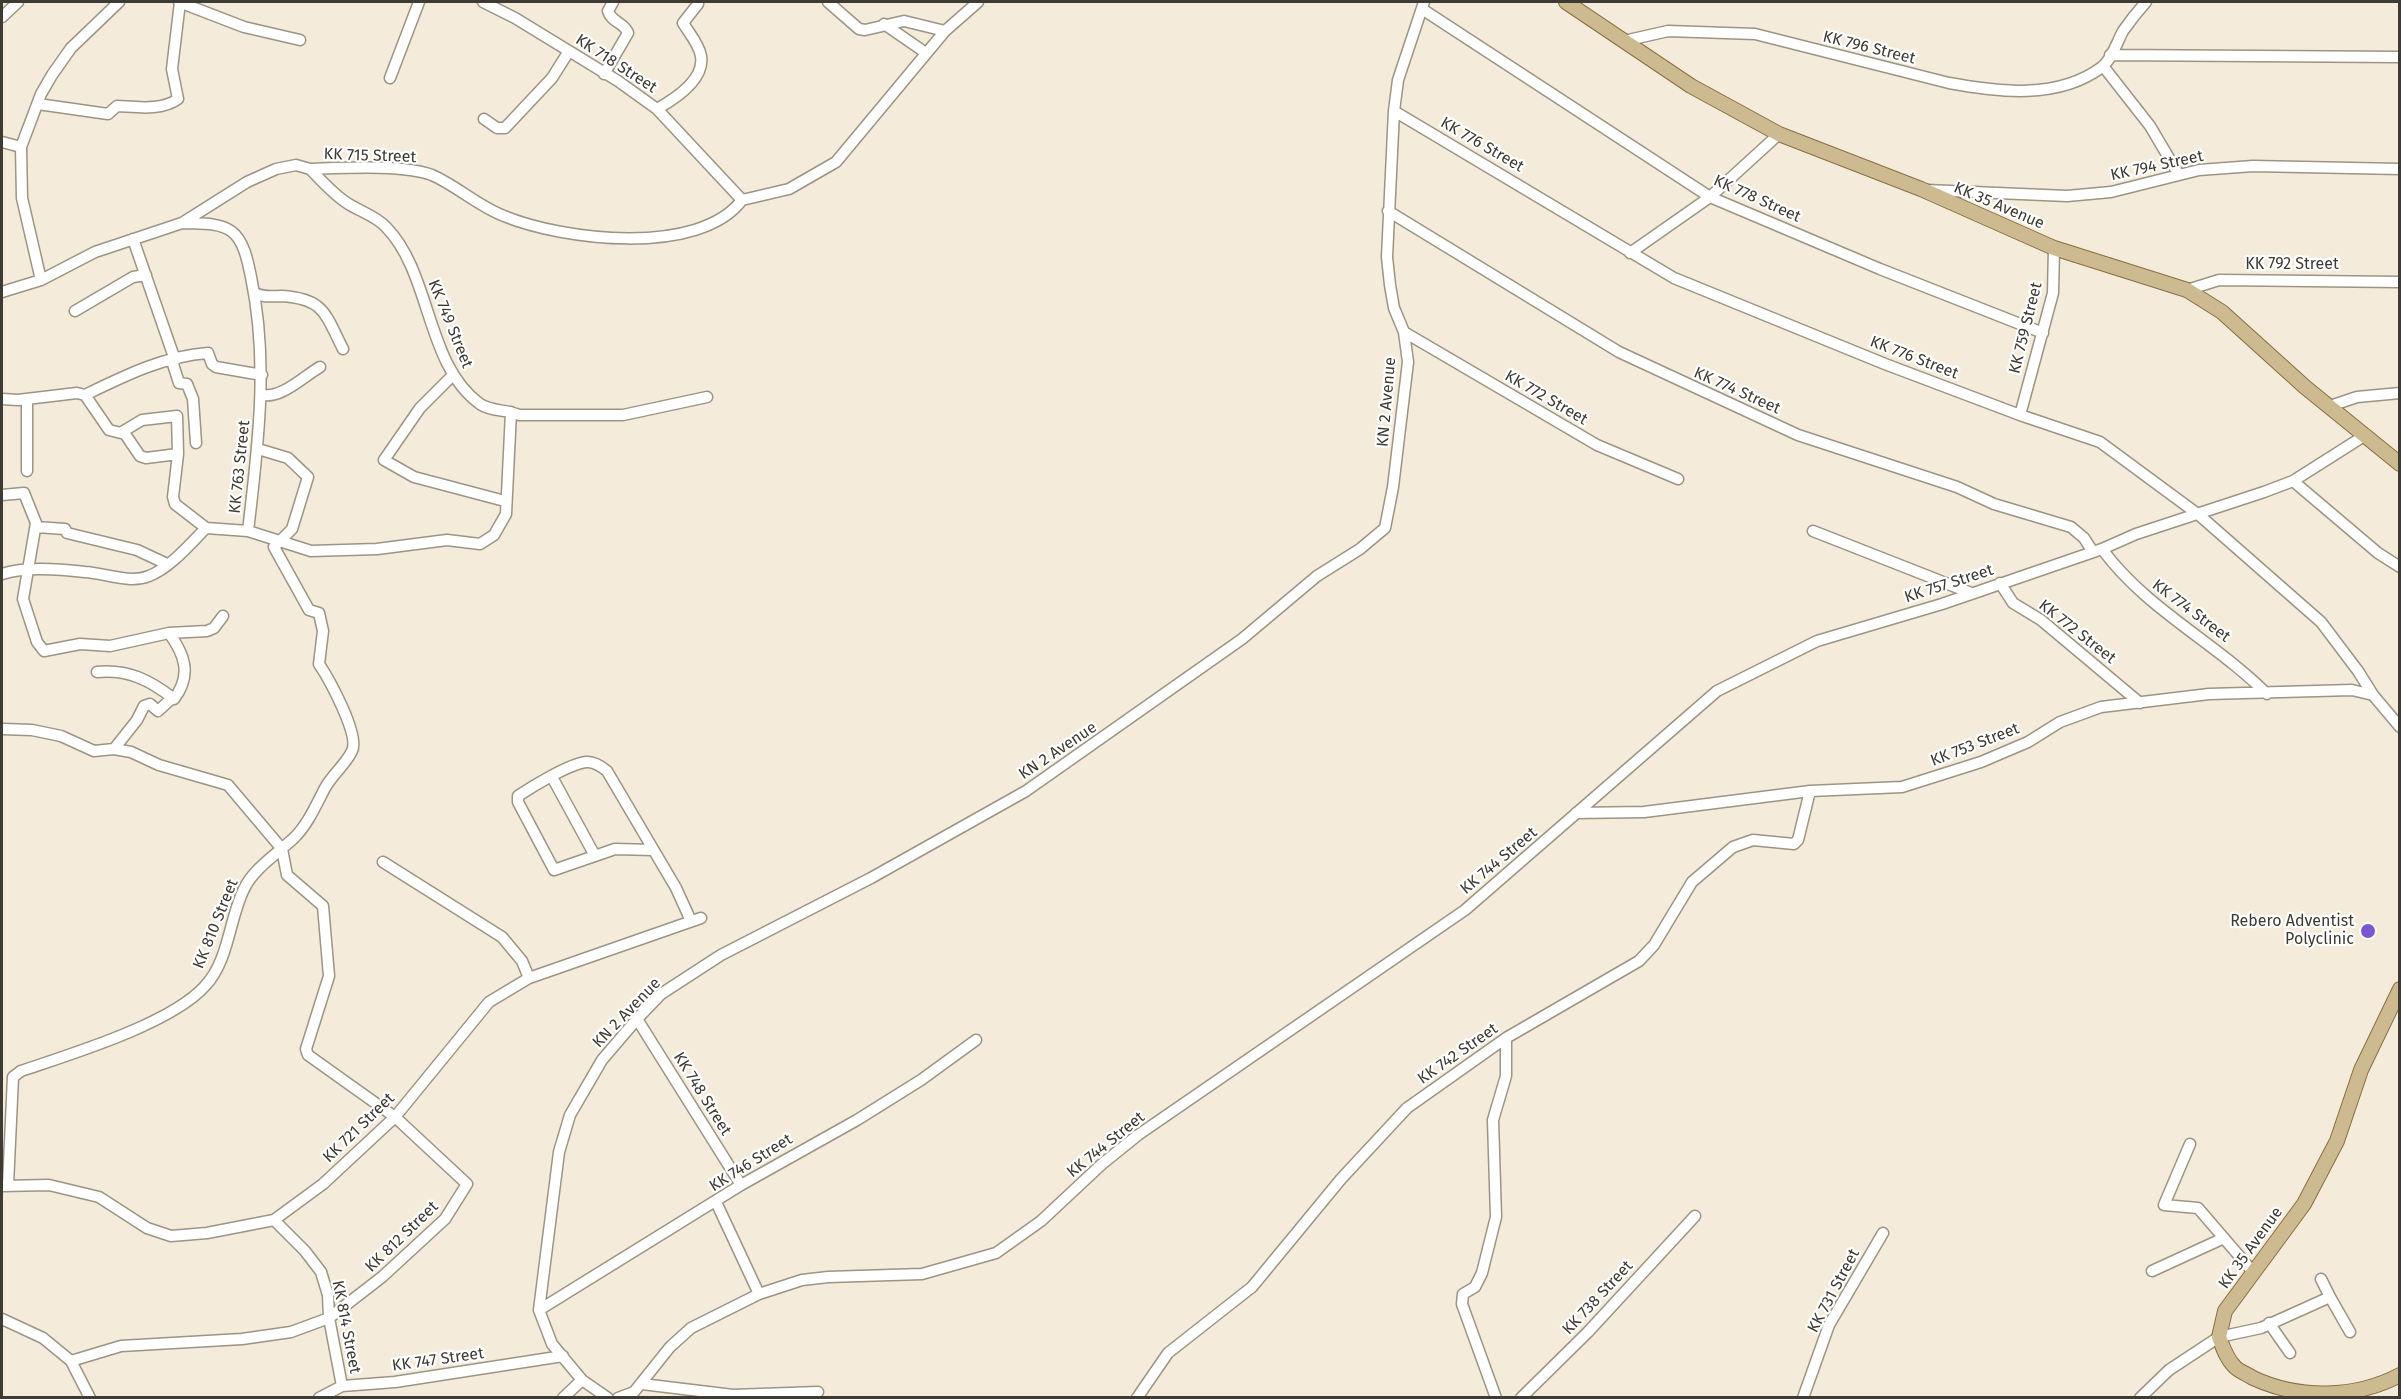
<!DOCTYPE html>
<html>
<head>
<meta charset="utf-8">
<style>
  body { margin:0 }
  #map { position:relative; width:2401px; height:1399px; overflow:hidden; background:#f4ebda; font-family:"Fira Sans",sans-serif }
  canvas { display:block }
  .frame { position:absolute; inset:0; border:3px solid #3e3a34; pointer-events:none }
</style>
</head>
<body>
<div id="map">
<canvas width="2401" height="1399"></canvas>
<div class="frame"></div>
</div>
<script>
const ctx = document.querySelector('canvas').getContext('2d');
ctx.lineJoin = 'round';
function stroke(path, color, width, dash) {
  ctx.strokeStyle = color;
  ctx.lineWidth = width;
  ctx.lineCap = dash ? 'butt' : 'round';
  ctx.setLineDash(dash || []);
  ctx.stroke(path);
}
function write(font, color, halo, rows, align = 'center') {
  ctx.font = font + ' "Fira Sans",sans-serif';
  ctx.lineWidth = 4.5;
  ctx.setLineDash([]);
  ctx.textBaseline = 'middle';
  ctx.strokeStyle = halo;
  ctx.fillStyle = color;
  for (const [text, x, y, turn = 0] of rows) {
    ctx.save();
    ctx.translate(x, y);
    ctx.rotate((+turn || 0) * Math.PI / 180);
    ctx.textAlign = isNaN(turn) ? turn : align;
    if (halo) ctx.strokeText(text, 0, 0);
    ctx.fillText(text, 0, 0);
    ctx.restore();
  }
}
const minor = new Path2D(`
  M179,2L244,27L300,40
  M483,2L515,18L618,81L657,109L742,200
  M828,2L859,29L865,30L904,21L945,31
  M1422,9L1710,197L1880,269L2043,333
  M2,17L18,2
  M884,24L926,53
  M1624,41L1668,31L1755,34L1949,83C1998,92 2058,100 2102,67C2112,59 2117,42 2123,31C2130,21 2138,11 2146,2
  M2110,55L2400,57
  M2103,66L2150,126L2179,175
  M604,74L628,33C625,23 611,22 608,11L613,2
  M390,78L419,2
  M38,104L108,114L117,106C137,107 161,111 178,99L172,69L180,2
  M657,109C675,99 705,80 701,56C699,44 689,33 683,23L698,4
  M1394,111L1674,278L1885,364L2020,415L2100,442L2199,515L2321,622L2358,671L2373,695
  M484,119L497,128H505L552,78L569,51
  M2,142L21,147
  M310,169C321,180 333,194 347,203C359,211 376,216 386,227C432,274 425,364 480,404C492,412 506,409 519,415H623L707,397
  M1927,190L2067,196L2111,192L2199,170L2253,166L2400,169
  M742,200L789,189L836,162L945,31L978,2
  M1388,211L1619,352L1798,435L1957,487L1994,504L2071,527L2084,538L2093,552
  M133,239L175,360
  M1630,253L1710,197L1779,134
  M41,280L22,198L21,147L41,94L52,75L71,48L119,2
  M2187,290L2219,280L2400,282
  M2,292L41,280L95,252L182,223L247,182L276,169L296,165L310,169C341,168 404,164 432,175C457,186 478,206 504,216C562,240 699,257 742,200
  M255,293C264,298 272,296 282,296C325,299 325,314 343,349
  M75,311L133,277L146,275
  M1404,332L1597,445L1678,479
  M172,361L179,383L187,384L193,399L196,443
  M452,376L420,408L384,460L414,477L501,500
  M261,394C279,401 304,376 320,367
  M85,395C124,376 164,356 208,353L212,364L216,367L262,375
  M2,399L18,400L77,393L85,395L109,430L125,434L140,456L146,458L178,454
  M27,399V471
  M2330,406L2357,397L2400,393
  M2020,415L2053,293L2054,248
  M122,432L142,420L177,416L178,454L173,497L175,504L206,528
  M2293,481L2378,553L2400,567
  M2,495L24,493L36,523L23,599L37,642L44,651L80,644L110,646L169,633L207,631L214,628L223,616
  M36,527L65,529L67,533L137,550L167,564
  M248,531L311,551L377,549L447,540L480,544L494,535L506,514L511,412
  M1813,531L1971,593
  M2102,549C2146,609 2215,642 2267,694
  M2,574C25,566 60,569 85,572C104,573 130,584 149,576C170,568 190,544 206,528L248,531C258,446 269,362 251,277C248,262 244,240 231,231C218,222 198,224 182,223
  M2000,583L2013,603L2041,620L2140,703
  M97,672C128,669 150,680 174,699C192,675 185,655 169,633
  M2,729L32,730L61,736L94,751L114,749L131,752L159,765L228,785L282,849L287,875L323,906L329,976L306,1049L308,1055L395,1117L467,1184L445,1219L382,1277L329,1318L291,1332L242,1339L121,1346L71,1361
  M114,749L137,720L144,706L150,704L158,711L170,700L174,699
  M552,777L594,854
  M1576,813L1644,812L1810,791L1902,787L1981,762L2028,742L2060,722L2101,707L2209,694L2352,690L2373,695L2400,727
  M653,850L615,849L554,870L518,802V796C533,786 569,764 586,762C594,761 601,766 607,771L676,888L691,921
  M383,862L502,937L522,961L529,978
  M637,1019L741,1185
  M2190,1144L2164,1205L2198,1208L2253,1272
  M8,1185L13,1077L21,1071C71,1054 171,1024 205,986C229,961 229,919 244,889C253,869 278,853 294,838C308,824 316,805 325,788C332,775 346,764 352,751C360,735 329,679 319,664L323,631L319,613L309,610L274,547L292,529L308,477L288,458L258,449
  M2,1186L49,1185L99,1197L147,1228L171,1236L207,1233L274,1220L323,1184L395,1117L489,1002L529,978L701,918
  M716,1202L759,1294
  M274,1220L305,1251L321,1272L328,1295L329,1318L342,1386
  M2152,1271L2224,1238
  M2321,1279L2330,1297
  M539,1310L741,1185L857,1120L921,1080L976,1040
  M2,1319L43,1338L71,1361L90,1398
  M2269,1323L2290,1353
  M642,1384L733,1395L818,1392
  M319,1398L342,1386L395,1382L563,1356
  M563,1398L582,1380
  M608,1398L582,1380L552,1344L539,1310L559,1152L570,1115L602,1060L637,1019L661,994L721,955L871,878L1026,791L1242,639L1317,576L1360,549L1385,528L1393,487L1408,362L1404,332L1394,308L1390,285L1387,257L1394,111L1398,80L1424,2
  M618,1398L634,1392L670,1347L691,1328L759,1294L802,1280L828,1277L922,1274L996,1253L1041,1221L1102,1164L1138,1135L1465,910L1717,691L1817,641L1942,604L2102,549L2136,534L2264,492L2293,481L2364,436
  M1137,1398L1168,1353L1252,1287L1341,1179L1407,1108L1506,1038L1639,961L1654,945L1692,882L1733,847L1753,840L1794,844L1798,840L1810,791
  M1496,1398L1462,1304L1463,1294L1475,1287L1482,1273L1496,1217L1493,1120L1506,1076V1038
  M1521,1398L1588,1332L1695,1216
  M1803,1398L1829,1325L1883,1233
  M2140,1398L2169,1370L2219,1337L2261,1328L2330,1297L2350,1332`);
const major = new Path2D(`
  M1566,2L1691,86L1779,134L1921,189L2054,248L2187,290L2222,312L2305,387L2400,464
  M2400,989L2361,1070L2337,1141L2304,1204L2225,1311L2219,1337C2223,1347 2226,1358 2234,1366C2238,1371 2247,1374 2253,1378C2298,1399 2355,1399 2400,1375`);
const markers = [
  [2368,931,8,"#7a57d1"]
];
const streetNames = [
  ["KK 796 Street",1869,48,14],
  ["KK 718 Street",616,64,33],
  ["KK 776 Street",1482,145,30],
  ["KK 715 Street",370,156,2],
  ["KK 794 Street",2157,166,-12],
  ["KK 778 Street",1757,199,24],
  ["KK 35 Avenue",1999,206,23],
  ["KK 792 Street",2292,265],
  ["KK 749 Street",450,324,68],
  ["KK 759 Street",2026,328,-76],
  ["KK 776 Street",1914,358,21],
  ["KK 774 Street",1737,391,24],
  ["KK 772 Street",1546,398,30],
  ["KN 2 Avenue",1387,402,-85],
  ["KK 763 Street",240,467,-84],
  ["KK 757 Street",1949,584,-18],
  ["KK 774 Street",2191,611,37],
  ["KK 772 Street",2077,632,38],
  ["KK 753 Street",1975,745,-21],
  ["KN 2 Avenue",1058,751,-34],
  ["KK 744 Street",1499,861,-40],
  ["KK 810 Street",216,924,-68],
  ["KN 2 Avenue",627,1013,-46],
  ["KK 742 Street",1458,1054,-35],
  ["KK 748 Street",702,1094,58],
  ["KK 721 Street",359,1128,-44],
  ["KK 744 Street",1106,1145,-39],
  ["KK 746 Street",751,1163,-32],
  ["KK 812 Street",402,1237,-44],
  ["KK 35 Avenue",2251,1248,-54],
  ["KK 731 Street",1834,1291,-62],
  ["KK 738 Street",1598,1298,-47],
  ["KK 814 Street",346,1327,79],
  ["KK 747 Street",438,1360,-8]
];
const poiNames = [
  ["Rebero Adventist",2354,922],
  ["Polyclinic",2354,940]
];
stroke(minor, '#9c9484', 13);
stroke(major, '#876f41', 16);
stroke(minor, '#fff', 10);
stroke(major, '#ceba91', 14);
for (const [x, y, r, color] of markers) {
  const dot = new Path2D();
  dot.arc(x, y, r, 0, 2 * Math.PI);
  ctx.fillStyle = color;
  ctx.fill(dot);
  stroke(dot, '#fff', 2);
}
write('16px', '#3e3a34', '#fff', streetNames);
write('16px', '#3e3a34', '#fff', poiNames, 'right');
</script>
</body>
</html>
